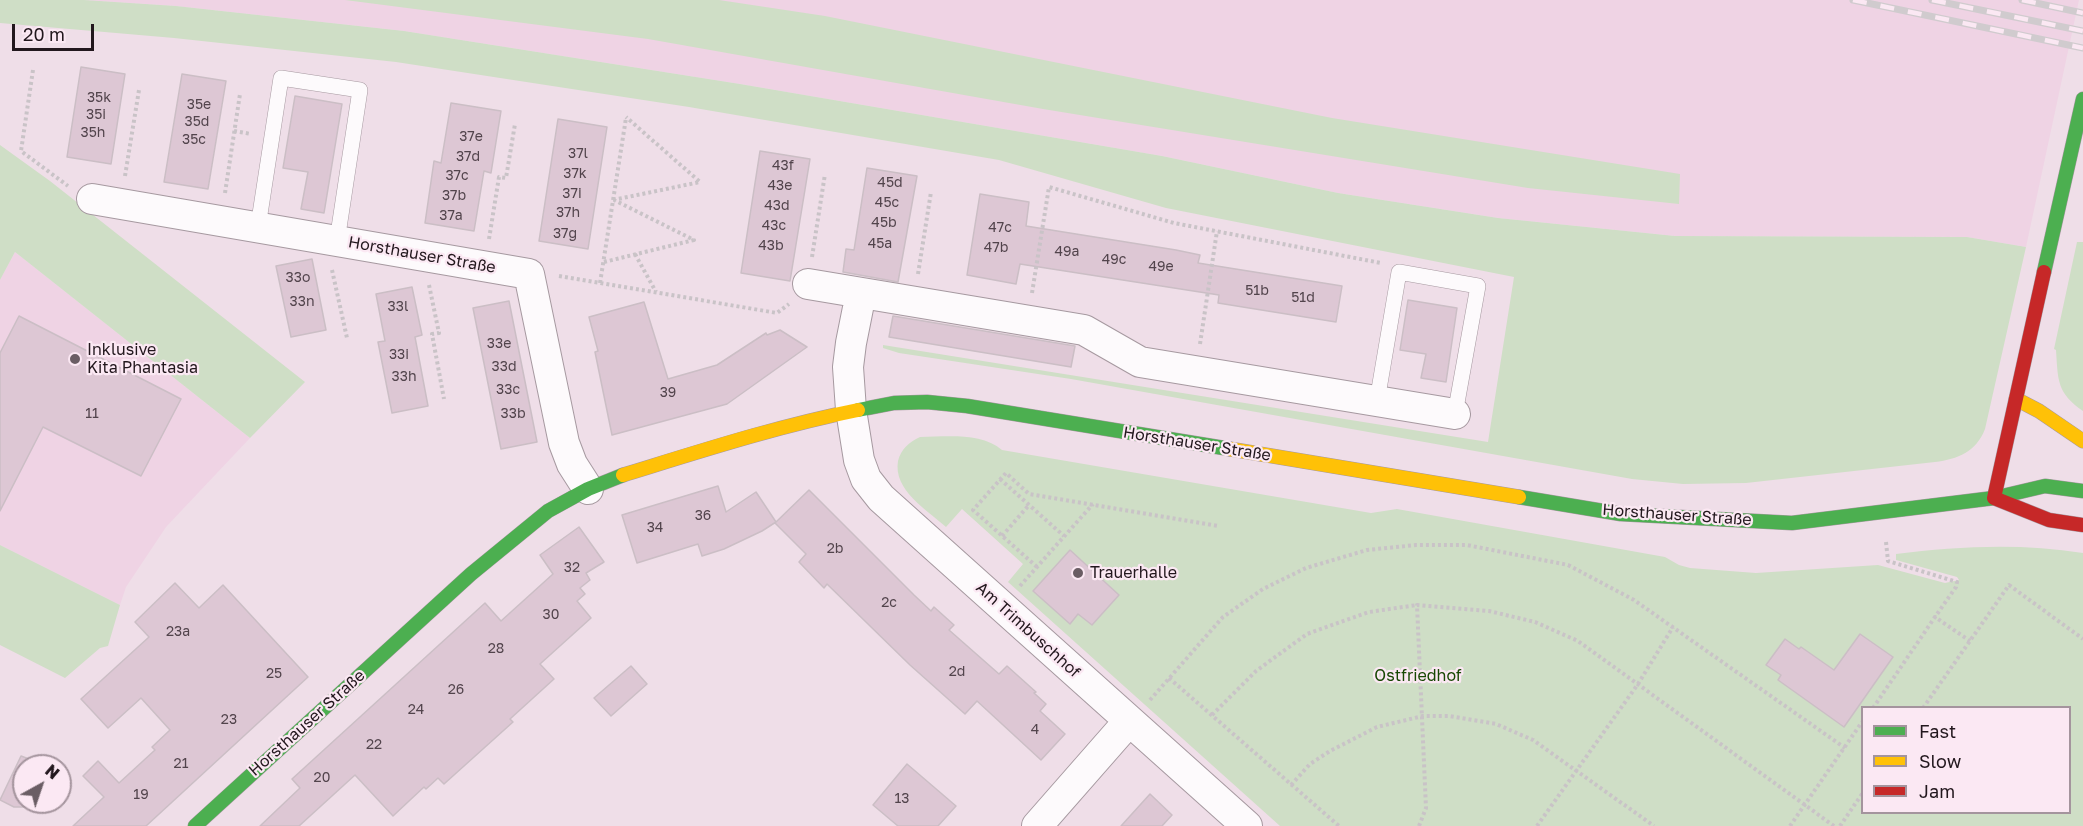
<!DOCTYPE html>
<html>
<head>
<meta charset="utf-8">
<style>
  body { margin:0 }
  #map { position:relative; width:2083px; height:826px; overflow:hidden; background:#efdee8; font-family:"Golos Text",sans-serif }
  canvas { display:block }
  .legend { position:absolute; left:1861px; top:706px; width:210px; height:108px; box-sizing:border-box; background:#fbe8f3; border:2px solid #a4949d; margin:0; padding:8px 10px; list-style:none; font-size:18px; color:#22171d }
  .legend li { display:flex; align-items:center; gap:12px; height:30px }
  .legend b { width:30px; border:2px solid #a4949d }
  .north { position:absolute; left:12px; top:754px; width:60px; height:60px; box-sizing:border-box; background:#fbe8f3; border:2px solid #a4949d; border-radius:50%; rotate:40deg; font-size:16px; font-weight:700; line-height:24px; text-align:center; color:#22171d }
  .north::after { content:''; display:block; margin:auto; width:21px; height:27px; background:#6a5d64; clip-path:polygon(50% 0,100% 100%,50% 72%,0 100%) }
  .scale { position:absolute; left:12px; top:24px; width:82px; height:27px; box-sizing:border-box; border:3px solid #22171d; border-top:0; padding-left:8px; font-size:18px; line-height:21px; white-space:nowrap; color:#22171d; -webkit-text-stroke:4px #fbe8f3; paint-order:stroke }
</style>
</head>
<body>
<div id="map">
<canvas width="2083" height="826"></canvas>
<ul class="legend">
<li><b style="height:8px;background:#4caf50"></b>Fast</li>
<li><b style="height:8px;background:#ffc107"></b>Slow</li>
<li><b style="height:8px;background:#c62828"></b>Jam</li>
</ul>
<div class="north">N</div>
<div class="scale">20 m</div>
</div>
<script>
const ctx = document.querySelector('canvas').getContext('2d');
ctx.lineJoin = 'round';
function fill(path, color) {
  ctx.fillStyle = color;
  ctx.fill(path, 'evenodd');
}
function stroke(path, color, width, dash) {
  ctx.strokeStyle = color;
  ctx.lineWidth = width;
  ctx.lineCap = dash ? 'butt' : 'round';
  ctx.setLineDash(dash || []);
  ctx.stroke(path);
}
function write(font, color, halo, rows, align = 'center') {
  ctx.font = font + ' "Golos Text",sans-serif';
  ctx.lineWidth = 4.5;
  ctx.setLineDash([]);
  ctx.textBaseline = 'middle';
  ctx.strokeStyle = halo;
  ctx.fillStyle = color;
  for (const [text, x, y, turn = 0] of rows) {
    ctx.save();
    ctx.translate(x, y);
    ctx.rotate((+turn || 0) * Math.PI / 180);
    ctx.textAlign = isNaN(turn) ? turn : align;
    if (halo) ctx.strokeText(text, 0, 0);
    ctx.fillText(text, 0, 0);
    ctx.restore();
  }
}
const built = new Path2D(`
  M84,0H2079L2026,247L1967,237L1675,236L1498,218L1338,193L1162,156L740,84L404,31L176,6Z
  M15,252L250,438L166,527L126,587L120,605L0,545V280Z`);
const green = new Path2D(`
  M0,0H84L176,6L404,31L740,84L1162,156L1338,193L1498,218L1675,236L1967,237L2026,247L1985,429C1976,452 1958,459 1935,462L1746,483L1683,484L1632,479L1071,379L899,353L883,348V345L1488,442L1514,277L1166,208L999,160L689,107L396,62L174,38L0,23Z
  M345,0H719L825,16L1332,118L1680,174L1679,204L1528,188L1043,109L648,39Z
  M0,145L50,181L305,382L250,438L15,252L0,280Z
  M2077,242H2083V411C2057,393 2058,381 2056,350L2054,349Z
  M920,437C946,437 981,432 1002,450L1371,513L1397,509L1665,557L1679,565L1690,568L1756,573L1878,565L1945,583L1959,580L1957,577L1896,560V554C1958,546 2021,543 2083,553V826H1280L1008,582L1023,564L962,509L946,527C927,510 893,490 898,461C901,449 909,442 920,437ZM1862,708H2070V812H1862Z
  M0,545L120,605L108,646L100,648L65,678L0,645Z`);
const building = new Path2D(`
  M81,67L125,74L111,164L67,157Z
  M182,74L226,81L208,189L164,182Z
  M295,96L342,104L324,213L301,209L308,172L283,168Z
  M451,103L501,111L491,173L484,171L474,231L425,223L434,161L441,163Z
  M558,119L607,127L588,249L539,241Z
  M760,151L810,159L790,281L741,273Z
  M867,168L917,176L898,282L843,272L846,249L854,250Z
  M980,194L1029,202L1026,226L1176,250L1200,255L1198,263L1342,286L1336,322L1218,303L1219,295L1020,264L1016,284L967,275Z
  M312,259L326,330L291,337L276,266Z
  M412,287L422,335L415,337L428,406L392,413L378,342L385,341L376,294Z
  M1408,300L1457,308L1446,382L1421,378L1426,354L1400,350Z
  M509,301L537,442L501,449L473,308Z
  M644,302L668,379L717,365L766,333L767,335L780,330L807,347L727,404L612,435L595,352L598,351L589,317Z
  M19,316L181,399L141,476L43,427L0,511V353Z
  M893,316L1075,346L1071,367L889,337Z
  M718,486L726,512L756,492L776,522L762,531L724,549L702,556L698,544L637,563L622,515Z
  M809,490L914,595L931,611L934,607L954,625L949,630L999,674L1007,666L1036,692L1034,693L1046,704L1040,711L1065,734L1041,760L977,701L965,714L910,665L827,584L824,588L799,562L806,554L775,523Z
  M579,527L604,562L586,573L590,580L580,588L585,594L577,601L591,618L540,664L554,679L510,719L513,722L444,784L438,778L426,789L424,787L393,816L355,775L299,826H260L300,788L292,779L485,603L501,621L553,574L540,555Z
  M1070,550L1119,595L1092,625L1078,614L1070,624L1033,591Z
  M175,583L199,608L223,585L308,677L146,826H73L104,797L83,776L98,761L119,783L155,750L152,747L170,730L141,698L108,728L81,699L149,637L135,622Z
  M1860,634L1893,657L1844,727L1778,680L1781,675L1766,665L1785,639L1799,649L1801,647L1834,670Z
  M631,666L647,684L611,716L594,698Z
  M21,756L45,765L24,766V802H26L23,807H14L0,800Z
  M907,764L956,806L938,826H898L873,805Z
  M1150,794L1172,815L1162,826H1121Z`);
const path = new Path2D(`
  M33,70L21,151L68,186
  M234,131L251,134
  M125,176L139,90
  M225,193L240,94
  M613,200L700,182L626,117
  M489,239L499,177L506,178L515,124
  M635,254L656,292
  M812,257L825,174
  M604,262L694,240L614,200
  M332,270L347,338
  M918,274L931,192
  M559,276L777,313L789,304
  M600,283L626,118
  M429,285L439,333L432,334L444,399
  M1032,293L1049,187L1174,223L1381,263
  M1200,344L1217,231
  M1000,479L1064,536
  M1002,536L1029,505
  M1886,542L1888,561L1957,582L1956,587L1935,617
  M1037,567L973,510L1006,473L1029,494L1218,526
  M1020,586L1093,504
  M1169,678L1339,826
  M1150,700L1223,617L1263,589L1306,568L1367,550L1416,545H1467L1568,565L1634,600L1845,748
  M1873,708L1935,617L1970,641
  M1923,708L2009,585L2083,639
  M1212,715L1256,671L1307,634L1369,612L1417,605
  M1291,785L1310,764L1330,751L1377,727L1423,716H1449L1496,724L1533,740L1654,826
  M1419,826L1426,808L1417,605L1489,611L1535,622L1578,641L1834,826
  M1537,826L1638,684L1673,627
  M1790,826L1862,722
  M1840,826L1862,794`);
const lane = new Path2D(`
  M258,227L281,78L360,90L337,241
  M1377,401L1399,272L1478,286L1455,414`);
const street = new Path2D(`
  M92,199L529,274L564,443L572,464L588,489
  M808,284L1084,330L1140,362L1455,414
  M861,293L851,343L848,367L851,410L859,460L866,479L881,498L1247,826
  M1037,826L1129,721`);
const fast = new Path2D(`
  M2044,272L2083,99
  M858,410L894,403L927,402L967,406L1230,449
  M1519,497L1621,514L1792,523L1994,498L2045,486L2083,491
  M195,826L471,574L548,511L588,489L623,475`);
const slow = new Path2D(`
  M2016,399L2039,411L2083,441
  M1230,449L1519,497
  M623,475C701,451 778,426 858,410`);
const jam = new Path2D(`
  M1994,498L2044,272
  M1994,498L2049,520L2083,525`);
const rail = new Path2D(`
  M1853,0L2083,48
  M1932,0L2083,31
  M2022,0L2083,13`);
const markers = [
  [75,359,6,"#6a5d64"],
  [1078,573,6,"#6a5d64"]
];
const numberNames = [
  ["35k",99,98],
  ["35e",199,105],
  ["35i",96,115],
  ["35d",197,122],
  ["35h",93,133],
  ["37e",471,137],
  ["35c",194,140],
  ["37l",578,154],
  ["37d",468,157],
  ["43f",783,166],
  ["37k",575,174],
  ["37c",457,176],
  ["45d",890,183],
  ["43e",780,186],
  ["37i",572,194],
  ["37b",454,196],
  ["45c",887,203],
  ["43d",777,206],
  ["37h",568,213],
  ["37a",451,216],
  ["45b",884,223],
  ["43c",774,226],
  ["47c",1000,228],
  ["37g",565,234],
  ["45a",880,244],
  ["43b",771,246],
  ["47b",996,248],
  ["49a",1067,252],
  ["49c",1114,260],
  ["49e",1161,267],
  ["33o",298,278],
  ["51b",1257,291],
  ["51d",1303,298],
  ["33n",302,302],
  ["33l",398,307],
  ["33e",499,344],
  ["33i",399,355],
  ["33d",504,367],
  ["33h",404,377],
  ["33c",508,390],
  ["39",668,393],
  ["11",92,414],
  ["33b",513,414],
  ["36",703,516],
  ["34",655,528],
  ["2b",835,549],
  ["32",572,568],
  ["2c",889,603],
  ["30",551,615],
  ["23a",178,632],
  ["28",496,649],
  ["2d",957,672],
  ["25",274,674],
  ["26",456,690],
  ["24",416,710],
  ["23",229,720],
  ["4",1035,730],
  ["22",374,745],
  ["21",181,764],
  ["20",322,778],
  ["19",141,795],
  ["13",902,799]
];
const streetNames = [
  ["Horsthauser Straße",422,255,10],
  ["Horsthauser Straße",1197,444,9],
  ["Horsthauser Straße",1677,515,4],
  ["Am Trimbuschhof",1028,630,42],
  ["Horsthauser Straße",307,723,-42]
];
const poiNames = [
  ["Inklusive",87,350],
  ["Kita Phantasia",87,368],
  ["Trauerhalle",1090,573]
];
const parkNames = [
  ["Ostfriedhof",1418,676]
];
fill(built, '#efd3e4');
fill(green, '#cfdec6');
fill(building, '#ddc7d4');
stroke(building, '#cbbec5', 1.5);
stroke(lane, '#a699a0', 16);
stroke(street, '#a699a0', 32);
stroke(fast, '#a699a0', 15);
stroke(slow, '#a699a0', 15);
stroke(jam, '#a699a0', 15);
stroke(path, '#c9c3c7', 4, [3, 3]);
stroke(lane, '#fdfafc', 15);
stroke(street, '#fdfafc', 30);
stroke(fast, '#4caf50', 14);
stroke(slow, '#ffc107', 14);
stroke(jam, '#c62828', 14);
stroke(rail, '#d0cbce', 7);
stroke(rail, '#fbe8f3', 4.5, [14]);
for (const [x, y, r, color] of markers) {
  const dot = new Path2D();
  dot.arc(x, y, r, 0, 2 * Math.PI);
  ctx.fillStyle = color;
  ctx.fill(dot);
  stroke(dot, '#fbe8f3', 2);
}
write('14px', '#52444c', null, numberNames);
write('16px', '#22171d', '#fbe8f3', streetNames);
write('16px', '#22171d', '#fbe8f3', poiNames, 'left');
write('16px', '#184804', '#fbe8f3', parkNames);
</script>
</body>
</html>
